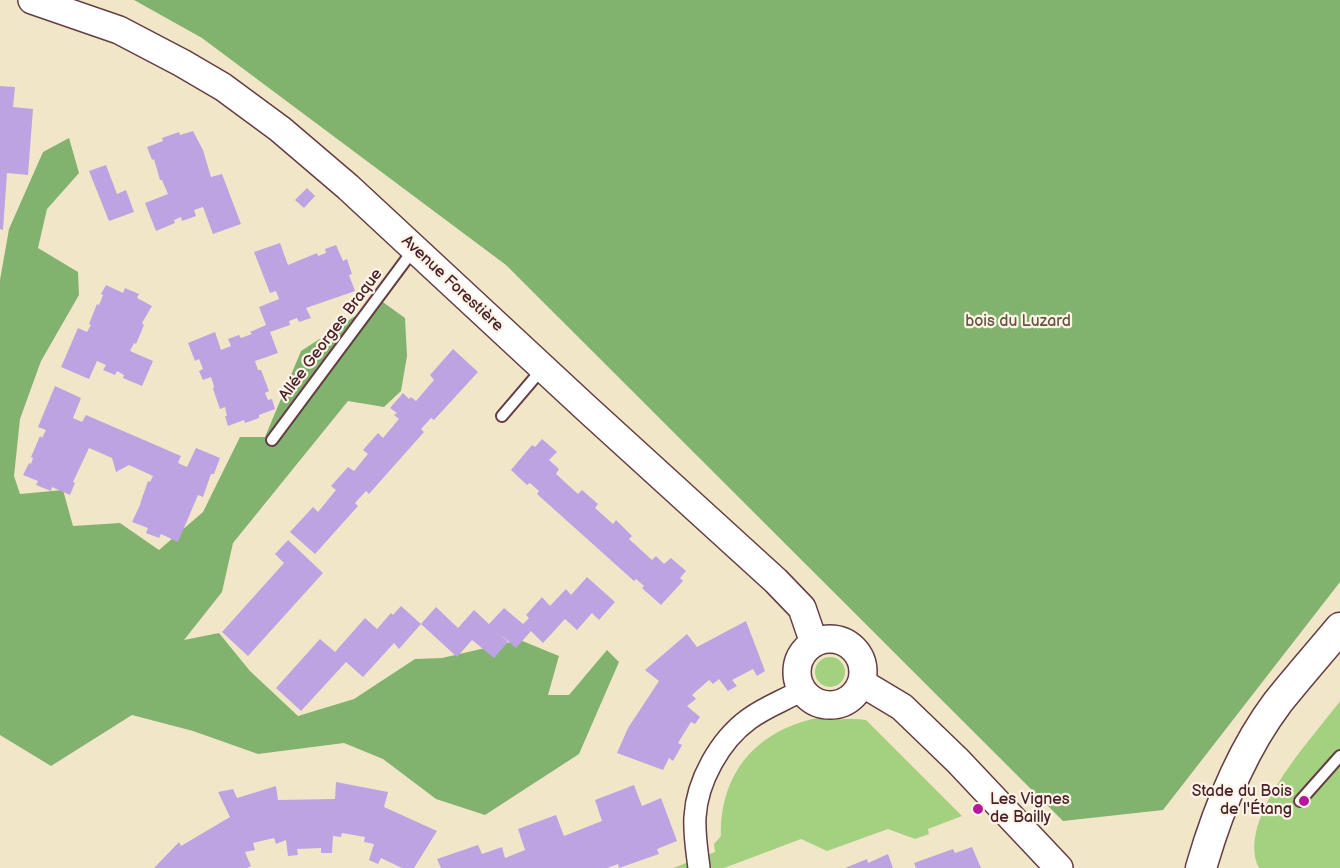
<!DOCTYPE html>
<html>
<head>
<meta charset="utf-8">
<style>
  body { margin:0 }
  canvas { display:block; background:#f2e6c9 }
</style>
</head>
<body>
<canvas width="1340" height="868"></canvas>
<script>
const ctx = document.querySelector('canvas').getContext('2d');
ctx.lineJoin = 'round';
function fill(path, color) {
  ctx.fillStyle = color;
  ctx.fill(path, 'evenodd');
}
function stroke(path, color, width, dash) {
  ctx.strokeStyle = color;
  ctx.lineWidth = width;
  ctx.lineCap = dash ? 'butt' : 'round';
  ctx.setLineDash(dash || []);
  ctx.stroke(path);
}
function write(font, color, halo, rows, align = 'center') {
  ctx.font = font + ' "Balsamiq Sans",sans-serif';
  ctx.lineWidth = 4.5;
  ctx.setLineDash([]);
  ctx.textBaseline = 'middle';
  ctx.strokeStyle = halo;
  ctx.fillStyle = color;
  for (const [text, x, y, turn = 0] of rows) {
    ctx.save();
    ctx.translate(x, y);
    ctx.rotate((+turn || 0) * Math.PI / 180);
    ctx.textAlign = isNaN(turn) ? turn : align;
    if (halo) ctx.strokeText(text, 0, 0);
    ctx.fillText(text, 0, 0);
    ctx.restore();
  }
}
const green = new Path2D(`
  M815 672a15 15 0 1 1 30 0a15 15 0 1 1-30 0Z
  M1340,701V868H1259C1235,819 1312,739 1340,701Z
  M817,718C834,722 849,717 866,720L962,816L928,829L929,834L915,839L888,829L827,851L801,839L724,868H673L715,852L714,844L721,836C720,773 756,731 817,718Z`);
const forest = new Path2D(`
  M134,0H1340V582L1163,810L1063,821L506,265L202,38Z
  M69,138L79,173L47,209L38,248L78,272L79,295L41,361L20,419L14,476L20,494L63,490L73,526L120,523L159,550L203,512L240,437H265L301,351L380,300L405,318L407,356L401,391L384,407L348,401L233,543L222,592L184,640L219,633L250,671L298,716L354,699L415,659L442,658L520,640L559,656L548,695H569L607,650L619,662L579,754L485,815L436,799L383,759L344,743L258,754L193,731L132,715L51,766L0,735V280L9,229L43,152Z`);
const building = new Path2D(`
  M0,86L15,87L13,107L33,109L28,175L7,173L3,230L0,229Z
  M193,131L203,150L211,177L222,174L241,224L213,234L203,207L194,210L196,216L182,221L181,217L174,220L175,223L156,231L145,203L168,194L162,180H160L154,159L152,160L147,147L163,141L162,138L179,132L180,135Z
  M106,165L117,194L126,190L134,212L109,221L89,171Z
  M307,188L315,196L304,208L295,200Z
  M280,243L288,265L317,253L318,256L326,253L325,249L336,245L343,261L347,259L352,274L349,275L355,291L306,308L311,318L299,322L297,318L289,321L290,325L270,332L278,353L255,361L258,370H261L269,391L265,393L268,400L272,399L275,409L259,415V418L245,423L244,420L228,426L225,416H227L225,407L220,409L213,389L214,386L211,377L203,380L199,371L203,369L199,359L195,361L188,343L215,332L221,350L231,346L228,339L239,335L241,338L252,334L250,332L266,325L259,307L279,299L276,291L270,293L254,252Z
  M106,285L123,293L125,288L139,294L137,298L152,306L142,323L144,325L136,344L134,343L130,351L153,361L142,386L123,378L124,375L117,371L115,375L103,370L106,365L97,361L89,379L61,367L78,328L87,332L91,325L89,324L97,304L99,305L103,295L101,294Z
  M453,349L478,372L434,420L431,418L421,429L424,432L369,494L366,491L355,503L358,506L315,554L290,532L313,507L318,512L336,490L331,486L348,467L354,471L368,454L363,450L378,433L383,438L399,419L394,415L397,413L390,408L403,393L409,399L411,397L416,401L434,380L430,375Z
  M55,386L81,398L73,418L82,422L86,415L181,456L178,463L187,467L196,448L220,458L214,474H211L203,497L198,495L178,542L161,534L159,538L146,533L148,528L132,522L141,503L140,504L148,481L150,482L153,476L129,465L116,472L112,458L89,448L73,482L75,483L70,495L52,487L51,491L36,485L38,481L23,475L29,463L31,464L33,458L31,457L40,436L42,438L46,430L38,427Z
  M542,439L557,452L549,460L559,469L556,474L578,494L582,490L598,504L595,508L613,524L616,520L632,536L629,539L652,560L656,556L664,564L671,558L686,571L680,578L683,581L661,605L642,588L644,586L636,579L634,581L537,494L539,491L530,483L527,485L511,470L532,445L535,447Z
  M288,540L323,573L248,656L222,632L284,563L275,554Z
  M587,577L615,602L599,620L592,613L577,630L565,619L543,643L531,631L516,648L500,634L508,642L494,658L472,640L457,657L421,624L436,607L458,628L474,610L489,624L504,608L523,624L529,618L526,615L542,597L550,606L566,589L571,595Z
  M401,606L421,624L399,649L394,643L363,677L346,662L301,711L276,688L320,639L335,652L365,618L377,629L391,613L393,615Z
  M746,621L765,671L757,676L753,669L732,680L737,686L728,691L719,679L713,684L709,680L692,695L696,699L687,706L700,717L695,724L691,722L678,743L682,745L673,761L669,758L663,770L617,753L628,728L659,681L645,670L687,634L697,647Z
  M336,782L388,792L384,807L437,831L414,868H402L381,858L378,864L369,860L374,844L364,842L365,837L342,833L341,837L333,836L332,853H321V848L297,849L298,855L288,856L286,840L276,844L274,838L253,843L255,850L245,852L251,866L247,868H154L179,842L181,846L230,817L218,792L233,789L237,798L276,786L278,800L335,799Z
  M634,785L642,806L661,798L677,841L657,849L659,854L619,868L618,864L607,868H441L437,859L478,845L482,854L502,847L505,858L525,850L518,829L556,815L564,836L602,821L595,800Z
  M972,847L981,868H916L914,863L953,849L955,853Z
  M888,854L893,868H845L867,859L868,863Z`);
const service = new Path2D(`
  M502,416L543,368
  M272,440L414,249
  M1300,801L1340,756`);
const minor = new Path2D(`
  M699,868C697,851 694,834 695,817C697,781 720,740 749,719C765,707 785,700 802,690`);
const tertiary = new Path2D(`
  M32,0L119,30L182,63L223,87L280,129L348,187L585,407L776,581L802,608L814,643
  M797 672a33 33 0 1 1 66 0a33 33 0 1 1-66 0Z
  M862,683L902,707L958,761L1059,868`);
const secondary = new Path2D(`
  M1201,868C1218,809 1241,751 1278,702C1298,677 1320,652 1340,628`);
const markers = [
  [1304,801,6,"#b5179e"],
  [978,809,6,"#b5179e"]
];
const streetNames = [
  ["Avenue Forestière",452,284,43],
  ["Allée Georges Braque",331,335,-53]
];
const parkNames = [
  ["bois du Luzard",1018,322]
];
const poiNames = [
  ["Stade du Bois",1292,792],
  ["de l'Étang",1292,810],
  ["Les Vignes",990,800,"left"],
  ["de Bailly",990,818,"left"]
];
fill(green, '#a3d17f');
fill(forest, '#82b36e');
fill(building, '#bea3e3');
stroke(service, '#633d43', 14);
stroke(minor, '#633d43', 24);
stroke(tertiary, '#633d43', 30);
stroke(secondary, '#633d43', 33);
stroke(service, '#fff', 10);
stroke(minor, '#fff', 21);
stroke(tertiary, '#fff', 27);
stroke(secondary, '#fff', 30);
for (const [x, y, r, color] of markers) {
  const dot = new Path2D();
  dot.arc(x, y, r, 0, 2 * Math.PI);
  ctx.fillStyle = color;
  ctx.fill(dot);
  stroke(dot, '#fcf5e5', 2);
}
write('16px', '#4a1f2b', '#fcf5e5', streetNames);
write('16px', '#655444', '#fcf5e5', parkNames);
write('16px', '#4a1f2b', '#fcf5e5', poiNames, 'right');
</script>
</body>
</html>
